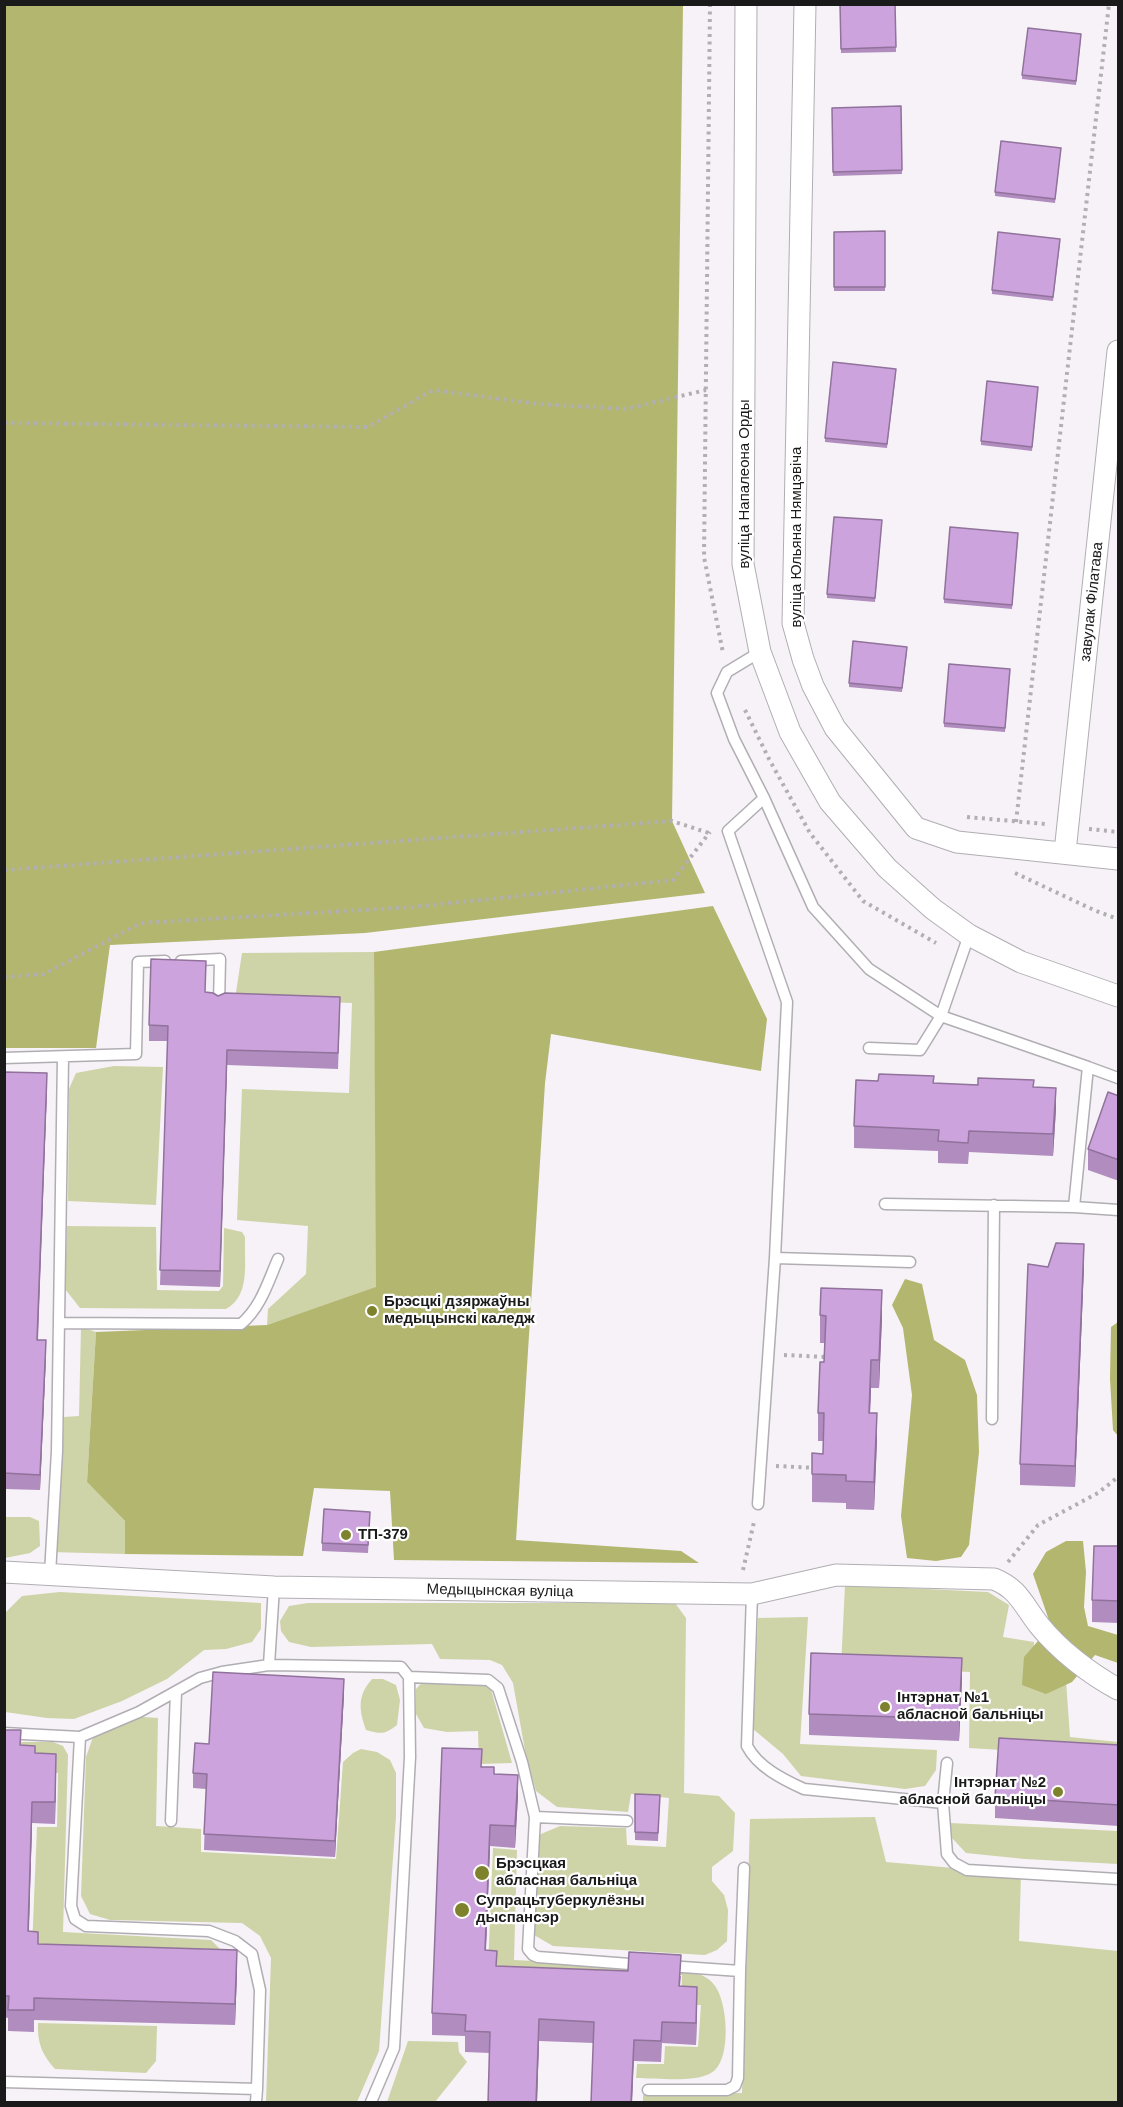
<!DOCTYPE html>
<html>
<head>
<meta charset="utf-8">
<style>
  body { margin:0 }
  #map { position:relative; width:1123px; height:2107px; overflow:hidden; background:#f6f2f7; font-family:Arial,sans-serif }
  canvas { display:block }
  .frame { position:absolute; inset:0; border:6px solid #1b1a1b; pointer-events:none }
</style>
</head>
<body>
<div id="map">
<canvas width="1123" height="2107"></canvas>
<div class="frame"></div>
</div>
<script>
const ctx = document.querySelector('canvas').getContext('2d');
ctx.lineJoin = 'round';
function fill(path, color) {
  ctx.fillStyle = color;
  ctx.fill(path, 'evenodd');
}
function stroke(path, color, width, dash) {
  ctx.strokeStyle = color;
  ctx.lineWidth = width;
  ctx.lineCap = dash ? 'butt' : 'round';
  ctx.setLineDash(dash || []);
  ctx.stroke(path);
}
function write(font, color, halo, rows, align = 'center') {
  ctx.font = font + ' Arial,sans-serif';
  ctx.lineWidth = 4.5;
  ctx.setLineDash([]);
  ctx.textBaseline = 'middle';
  ctx.strokeStyle = halo;
  ctx.fillStyle = color;
  for (const [text, x, y, turn = 0] of rows) {
    ctx.save();
    ctx.translate(x, y);
    ctx.rotate((+turn || 0) * Math.PI / 180);
    ctx.textAlign = isNaN(turn) ? turn : align;
    if (halo) ctx.strokeText(text, 0, 0);
    ctx.fillText(text, 0, 0);
    ctx.restore();
  }
}
const green = new Path2D(`
  M374,952L377,1288L267,1325L268,1309L306,1274L308,1226L237,1220L242,1089L349,1093L352,1003L235,999L242,953Z
  M114,1066L163,1067L156,1205L68,1201L69,1089L76,1073Z
  M67,1226L156,1227L157,1290L219,1291L223,1286L224,1228L242,1232L245,1237C244,1263 251,1295 226,1309L80,1308L65,1289Z
  M81,1327L96,1332L87,1482L125,1521V1554L50,1552L57,1538L64,1417L79,1416Z
  M5,1517H30L39,1521L40,1546L30,1553L5,1558Z
  M845,1585L988,1592L1009,1605L1003,1637L1034,1642L1032,1681H1066L1070,1737L1118,1742V1757L969,1748L970,1672L841,1667Z
  M60,1592L261,1603V1629L252,1642L226,1649L204,1650L167,1679L122,1701L74,1719L47,1718L5,1712V1613L22,1596Z
  M308,1603H675L686,1618L684,1793L719,1796L735,1813L733,1851L712,1867V1881L724,1895L728,1910L727,1941L717,1950L705,1955L553,1946L534,1935L533,1845L541,1834L560,1826L626,1828L627,1845L666,1847L669,1798L631,1794L628,1812L557,1807L536,1791L526,1756L513,1683L502,1665L490,1660L440,1659L432,1644L311,1647L289,1642L281,1631L280,1621L289,1606Z
  M808,1617L800,1744L937,1750L936,1770L925,1786L905,1789L801,1776L783,1754L753,1729L758,1618Z
  M453,1674L490,1686L512,1763L479,1764L478,1731L447,1732L424,1728L416,1714V1689L427,1677Z
  M372,1679H383L396,1685L400,1700L397,1725C384,1735 381,1734 366,1730C359,1710 357,1696 372,1679Z
  M128,1716L158,1718L156,1826L201,1829V1852L336,1859L343,1762L353,1753L361,1749L377,1752L390,1760L396,1773V1816L379,2051L357,2102H266L271,1958L260,1936L242,1923L110,1920L90,1914L81,1896L86,1757L93,1737Z
  M5,1742H53L63,1746L68,1755L63,1932L211,1940L220,1949L223,1967L32,1948L37,1827H57L58,1773H38Z
  M875,1817L886,1862L1021,1874L1019,1941L1118,1951V2102H643V2095L742,2093L750,1819Z
  M950,1823L1118,1831V1864L1025,1859L966,1853L952,1838Z
  M493,1848L517,1850L514,1960L687,1969C698,1973 709,1977 715,1986C728,2003 732,2062 711,2073C694,2083 657,2078 636,2078L637,2064H664L665,2046L698,2047L701,2005H681L682,1975L488,1968Z
  M38,2023L157,2026L156,2061L146,2073L55,2069C42,2055 37,2042 38,2023Z
  M408,2041L458,2042L459,2052L467,2062L435,2102H387Z`);
const forest = new Path2D(`
  M4,5H683L672,821L705,893L365,933L110,945L96,1048H5Z
  M713,906L767,1019L761,1071L551,1034L545,1083L516,1540L681,1551L699,1563L394,1560L390,1491L314,1488L303,1556L125,1554V1521L87,1482L96,1332L267,1325L376,1287L374,952Z
  M905,1279L922,1284L934,1340L965,1360L977,1395L979,1452L969,1545L961,1557L936,1561L907,1558L901,1516L912,1395L903,1328L892,1305Z
  M1118,1322V1436L1113,1430L1110,1379L1111,1327Z
  M1066,1541H1083L1086,1572L1084,1607L1088,1626L1118,1635V1663L1095,1655L1072,1682L1046,1694L1022,1685L1024,1657L1051,1626L1033,1574L1046,1552Z`);
const path = new Path2D(`
  M710,4L704,557L723,653
  M4,423L368,427L433,390L538,404L626,409L706,390
  M745,710L769,759L810,833L863,901L936,943
  M967,817L1046,824
  M1016,822L1109,4
  M1089,829L1118,832
  M4,870L672,821L709,833
  M1015,873L1096,911L1118,919
  M4,977L44,974L141,923L413,907L673,880L710,832
  M784,1355L826,1357
  M776,1466L817,1468
  M1008,1562L1038,1525L1098,1493L1118,1477
  M743,1570L754,1522`);
const service = new Path2D(`
  M760,652L727,672L717,693L734,739L764,798L813,907L869,969L941,1016L920,1050L869,1048
  M969,935L941,1016L1088,1067
  M181,961L220,959L219,1004
  M4,1058L136,1054L138,962L165,961
  M885,1204L1074,1207L1088,1067L1118,1078
  M1074,1207L1118,1210
  M775,1258L910,1262
  M59,1323L241,1324C261,1307 268,1282 278,1259
  M992,1419L994,1205
  M758,1504L775,1258L787,1002L728,831L764,798
  M50,1574L57,1451L63,1057
  M752,1594L747,1746C758,1767 782,1779 804,1789L943,1803L947,1854L954,1863L967,1870L1118,1879
  M269,1665L401,1667L409,1677L410,1757L394,2048L371,2102
  M409,1677L488,1680L498,1688L522,1762L535,1817L528,1949L533,1955L538,1957L643,1965
  M4,1733L80,1737
  M943,1803L947,1763
  M535,1817L627,1821
  M171,1821L176,1692
  M740,1971L744,1868
  M4,2082L257,2089L256,2102
  M257,2089L260,1990L252,1954L235,1941L209,1931L86,1926L75,1919L71,1906L80,1737L139,1712L200,1678L222,1672L269,1665L274,1587
  M648,2090H727L735,2086L738,2078L740,1971L668,1966`);
const minor = new Path2D(`
  M746,4L743,564L760,652L790,732L830,802L887,868L933,909L969,935L1021,962L1118,996
  M805,4L793,623L803,659L813,686L835,728L916,828L957,842L1118,859
  M1065,852L1118,351
  M4,1572L274,1587L752,1594L836,1575L994,1579C1019,1589 1023,1605 1039,1625C1059,1650 1090,1674 1118,1689`);
const wall = new Path2D(`
  M840,4H895L896,52L841,53Z
  M1081,38L1076,85L1022,79V75Z
  M901,106L902,174L833,176L832,108Z
  M1061,148L1055,203L995,196V192Z
  M885,231V291H834V232Z
  M1060,243L1053,301L992,294V290Z
  M896,373L887,448L825,442V438Z
  M1038,387L1032,451L981,445V441Z
  M882,520L875,602L827,598V594Z
  M1018,537L1012,609L944,603V599Z
  M907,651L902,692L849,687V683Z
  M1010,669L1005,732L944,727V723Z
  M206,992L218,996L340,1012L338,1069L227,1065L220,1287L160,1285L168,1041H149V1025Z
  M4,1072L47,1088L38,1340L46,1356L40,1490L4,1489Z
  M934,1083L1034,1087L1056,1109L1053,1156L969,1152L968,1164L938,1163V1151L854,1148V1126Z
  M1119,1096V1181L1088,1170V1149Z
  M1084,1266L1075,1487L1020,1485V1464L1048,1267Z
  M820,1315L882,1318L879,1388H871L870,1413L877,1441L874,1510L846,1509V1503L812,1502V1453L823,1454L824,1441H818V1413L824,1362L825,1343H820Z
  M370,1520L368,1553L322,1551V1543Z
  M1119,1546V1623L1092,1622V1600Z
  M962,1680L959,1741L809,1735V1714Z
  M344,1694L335,1857L204,1850L206,1789L193,1788V1773L209,1744Z
  M4,1730L21,1745L35,1753L56,1775L55,1824L32,1823L29,1931L38,1944L237,1972L235,2025L34,2020V2032L8,2031V2018L4,2017Z
  M1119,1745V1826L995,1818V1797Z
  M482,1767L494,1774L518,1796L515,1848L490,1846L486,1950L497,1966L681,1976L680,1986L697,2008L696,2045L662,2043L661,2062L634,2061L632,2103H591L594,2043L539,2041L537,2103H488L490,2053L465,2052V2036L432,2035V2013Z
  M635,1794L660,1795L658,1841L635,1840Z`);
const shadedWall = new Path2D(`
  M227,1050V1065L220,1287V1271Z
  M47,1073V1088L37,1355V1340Z
  M1056,1088V1109L1053,1156V1134Z
  M1084,1244V1266L1075,1487V1466Z
  M882,1290V1318L879,1388V1360Z
  M46,1340V1356L40,1490V1475Z
  M871,1360V1388L869,1440V1413Z
  M877,1413V1441L874,1510V1482Z
  M962,1658V1680L959,1741V1719Z
  M344,1679V1694L335,1857V1841Z
  M56,1754V1775L55,1824V1802Z
  M518,1775V1796L515,1848V1826Z
  M32,1802V1823L28,1953V1931Z
  M490,1825V1846L485,1972V1950Z
  M237,1950V1972L235,2025V2004Z
  M697,1987V2008L696,2045V2023Z
  M539,2019V2041L537,2103H536Z
  M634,2040L632,2103H631Z`);
const building = new Path2D(`
  M840,4H895L896,47L841,49Z
  M1028,28L1081,34L1076,81L1022,75Z
  M901,106L902,170L833,172L832,108Z
  M1001,141L1061,148L1055,199L995,192Z
  M885,231V287H834V232Z
  M998,232L1060,239L1053,297L992,290Z
  M833,362L896,369L887,444L825,438Z
  M987,381L1038,387L1032,447L981,441Z
  M834,517L882,520L875,598L827,594Z
  M950,527L1018,533L1012,605L944,599Z
  M853,641L907,647L902,688L849,683Z
  M949,664L1010,669L1005,728L944,723Z
  M151,959L206,961L205,992L213,993L218,996L225,993L340,997L338,1053L227,1050L220,1271L160,1270L168,1026L149,1025Z
  M4,1072L47,1073L37,1340H46L40,1475L4,1473Z
  M879,1074L934,1076L933,1083L978,1085V1078L1034,1080L1033,1087L1056,1088L1053,1134L969,1131L968,1143L938,1141L939,1130L854,1126L856,1080L878,1081Z
  M1108,1092L1119,1096V1160L1088,1149Z
  M1056,1243L1084,1244L1075,1466L1020,1464L1028,1264L1048,1267Z
  M821,1288L882,1290L879,1360H871L869,1413H877L874,1482L846,1481V1475L812,1474V1453L823,1454L824,1413H818L820,1362H824L826,1316L820,1315Z
  M324,1509L370,1512L368,1545L322,1543Z
  M1094,1546H1119V1601L1092,1600Z
  M811,1653L962,1658L959,1719L809,1714Z
  M213,1672L344,1679L335,1841L204,1834L207,1774L193,1773L195,1743L209,1744Z
  M4,1730H21L20,1745L35,1746V1753L56,1754L55,1802H32L28,1931L38,1932V1944L237,1950L235,2004L34,1998V2010H8L9,1996H4Z
  M999,1738L1119,1745V1805L995,1797Z
  M442,1748L482,1749L481,1767H494V1774L518,1775L515,1826L490,1825L485,1950L497,1951L496,1966L628,1971L629,1952L681,1955L679,1986L697,1987L696,2023L662,2022L661,2041L634,2040L631,2103H591L594,2022L539,2019L536,2103H488L490,2032L465,2031L466,2015L432,2013Z
  M635,1794L660,1795L658,1833L635,1832Z`);
const markers = [
  [372,1311,6,"#7e822c"],
  [346,1535,6,"#7e822c"],
  [885,1707,6,"#7e822c"],
  [1058,1792,6,"#7e822c"],
  [482,1873,8,"#7e822c"],
  [462,1910,8,"#7e822c"]
];
const streetNames = [
  ["вуліца Напалеона Орды",745,484,-90],
  ["вуліца Юльяна Нямцэвіча",797,537,-90],
  ["завулак Філатава",1092,602,-84],
  ["Медыцынская вуліца",500,1591,1]
];
const poiNames = [
  ["Брэсцкі дзяржаўны",384,1302],
  ["медыцынскі каледж",384,1319],
  ["ТП-379",358,1535],
  ["Інтэрнат №1",897,1698],
  ["абласной бальніцы",897,1715],
  ["Інтэрнат №2",1046,1783,"right"],
  ["абласной бальніцы",1046,1800,"right"],
  ["Брэсцкая",496,1864],
  ["абласная бальніца",496,1881],
  ["Супрацьтуберкулёзны",476,1901],
  ["дыспансэр",476,1918]
];
fill(green, '#cfd3a8');
fill(forest, '#b2b66e');
stroke(service, '#b1aeb3', 13);
stroke(minor, '#b1aeb3', 23);
stroke(path, '#b2afb3', 4, [3, 4.5]);
stroke(service, '#fff', 10);
stroke(minor, '#fff', 21);
fill(wall, '#b08cbf');
fill(shadedWall, '#90729b');
fill(building, '#cda3de');
stroke(building, '#90729b', 1.5);
for (const [x, y, r, color] of markers) {
  const dot = new Path2D();
  dot.arc(x, y, r, 0, 2 * Math.PI);
  ctx.fillStyle = color;
  ctx.fill(dot);
  stroke(dot, '#fff', 2);
}
write('15px', '#1b1a1b', '#fff', streetNames);
write('bold 15px', '#1b1a1b', '#fff', poiNames, 'left');
</script>
</body>
</html>
